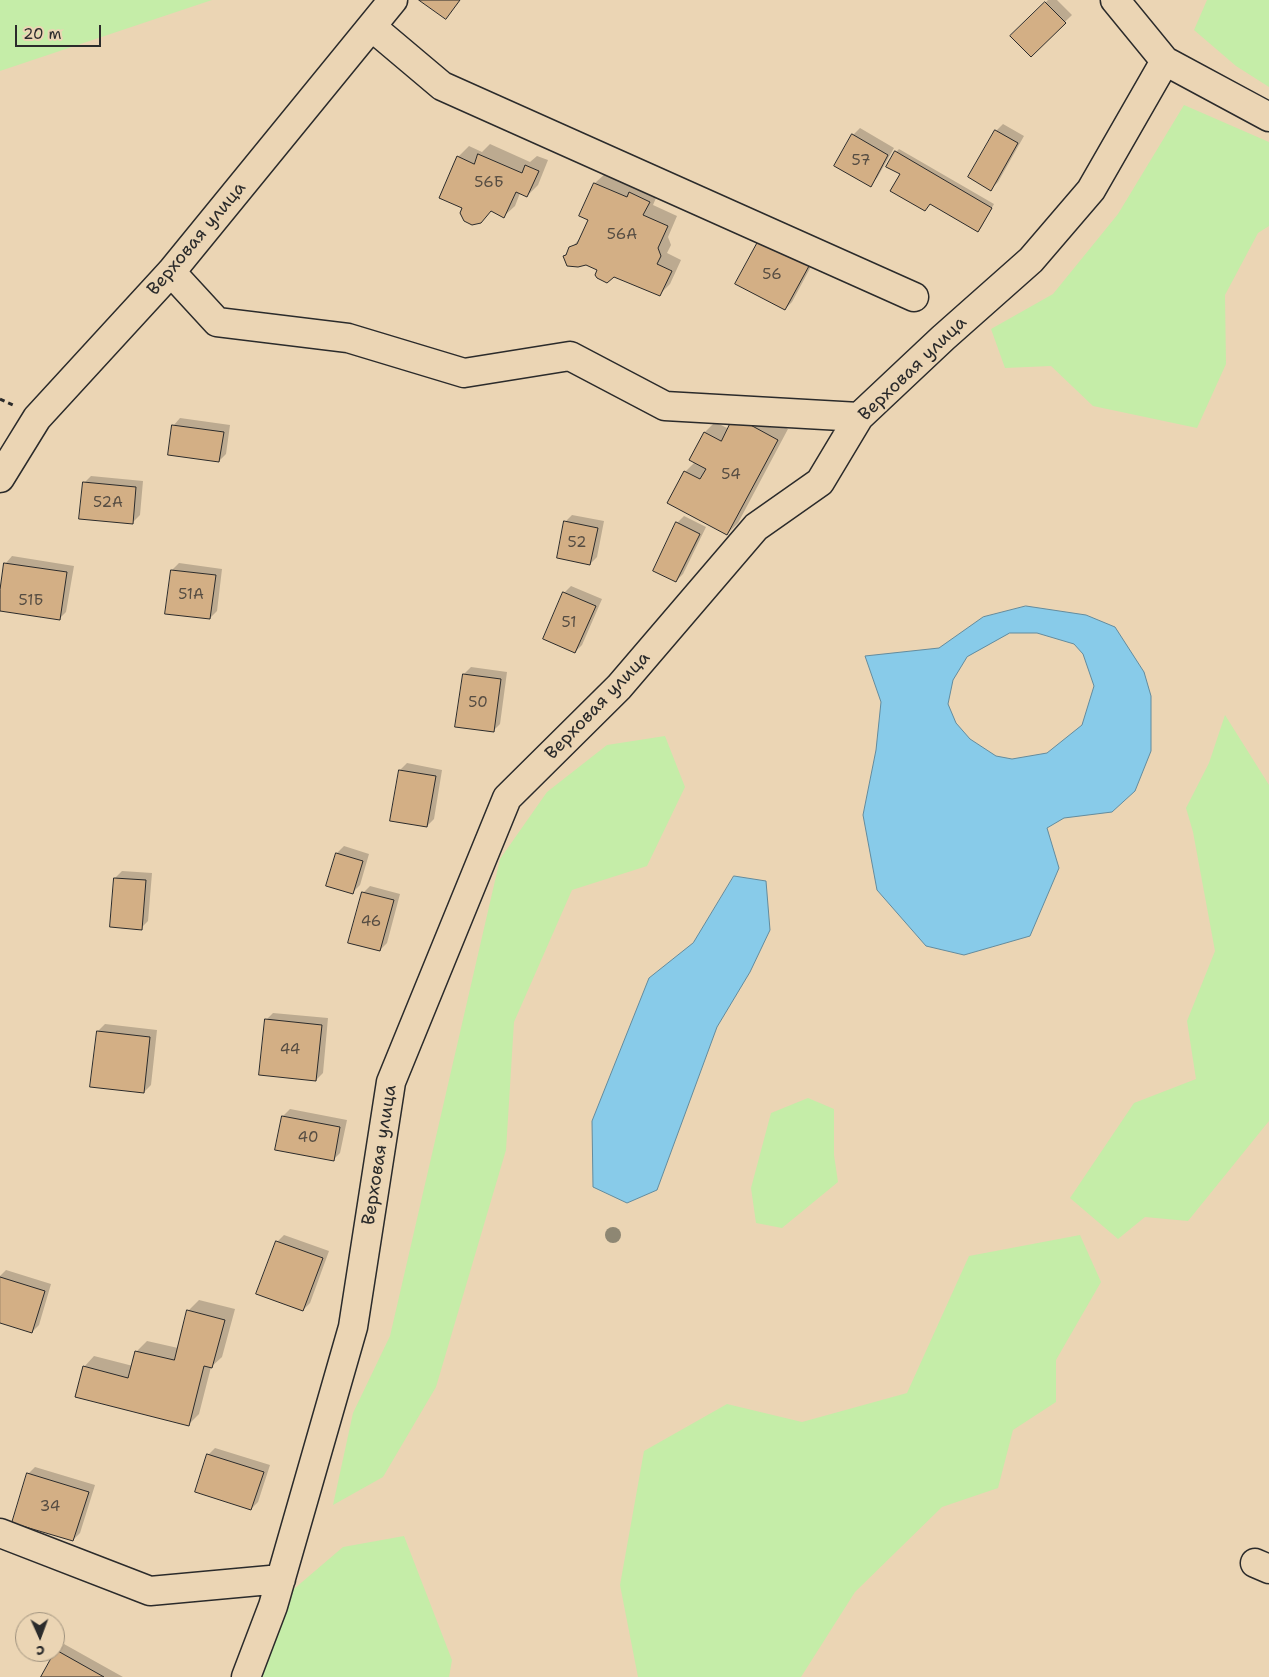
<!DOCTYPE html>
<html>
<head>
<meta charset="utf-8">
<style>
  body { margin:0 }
  #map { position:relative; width:1269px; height:1677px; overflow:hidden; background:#ebd5b4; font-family:"Shantell Sans",sans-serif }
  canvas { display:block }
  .north { position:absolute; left:15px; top:1612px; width:50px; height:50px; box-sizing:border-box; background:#ebd5b4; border:1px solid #9e917d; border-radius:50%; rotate:178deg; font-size:14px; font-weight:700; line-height:20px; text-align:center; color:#2b2b2b }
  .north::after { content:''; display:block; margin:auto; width:18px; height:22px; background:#2b2b2b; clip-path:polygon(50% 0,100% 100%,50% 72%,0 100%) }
  .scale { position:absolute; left:15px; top:25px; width:86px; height:22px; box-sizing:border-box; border:2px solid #2b2b2b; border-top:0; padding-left:6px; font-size:15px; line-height:18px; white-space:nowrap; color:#2b2b2b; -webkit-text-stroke:4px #ebd5b4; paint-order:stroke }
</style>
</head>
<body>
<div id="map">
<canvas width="1269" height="1677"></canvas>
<div class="north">С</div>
<div class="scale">20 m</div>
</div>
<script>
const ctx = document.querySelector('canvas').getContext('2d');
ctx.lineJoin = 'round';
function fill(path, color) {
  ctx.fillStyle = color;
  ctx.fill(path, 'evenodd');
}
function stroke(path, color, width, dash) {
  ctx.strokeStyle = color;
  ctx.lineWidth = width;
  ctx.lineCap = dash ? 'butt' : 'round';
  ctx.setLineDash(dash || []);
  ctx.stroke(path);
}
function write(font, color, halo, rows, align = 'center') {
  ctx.font = font + ' "Shantell Sans",sans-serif';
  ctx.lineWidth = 4;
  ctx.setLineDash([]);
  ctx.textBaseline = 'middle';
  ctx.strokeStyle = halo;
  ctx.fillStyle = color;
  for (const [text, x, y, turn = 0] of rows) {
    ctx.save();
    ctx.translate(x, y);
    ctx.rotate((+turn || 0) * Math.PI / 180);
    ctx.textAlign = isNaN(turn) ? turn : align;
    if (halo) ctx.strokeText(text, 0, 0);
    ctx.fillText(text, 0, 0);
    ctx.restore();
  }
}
const green = new Path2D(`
  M0,0H212L0,71Z
  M1207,0H1269V87L1236,66L1194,30Z
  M1184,105L1269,142V226L1258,233L1225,295L1226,364L1197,428L1093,406L1051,366L1005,368L991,329L1053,294L1118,214Z
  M1225,715L1269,785V1121L1188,1221L1145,1217L1118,1239L1070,1198L1134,1103L1196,1079L1187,1021L1215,951L1193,832L1186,808L1209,763Z
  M665,736L685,787L647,866L572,890L514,1022L506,1150L436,1387L383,1477L333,1505L353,1413L390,1336L500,859L547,792L607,745Z
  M808,1098L834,1109V1155L838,1182L782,1228L756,1223L751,1188L771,1113Z
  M1080,1235L1101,1282L1056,1360V1402L1013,1430L998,1488L942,1507L855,1592L801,1677H638L620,1585L644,1451L727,1404L802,1422L907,1393L969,1256Z
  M404,1536L452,1660L449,1677H258L281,1600L343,1547Z`);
const water = new Path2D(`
  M1026,606L1086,615L1115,627L1144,672L1151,696V751L1135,791L1112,812L1064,818L1047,828L1059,868L1030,936L964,955L926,946L877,890L863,815L876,750L881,702L865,656L939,648L983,617ZM1010,633H1037L1074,644L1083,654L1094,686L1082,725L1047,753L1012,759L996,756L970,739L956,723L948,704L953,680L967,657Z
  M734,876L766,881L770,930L750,972L717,1027L657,1190L627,1203L593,1187L592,1121L649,978L693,943Z`);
const shadow = new Path2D(`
  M1048,0H1057L1072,15L1031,55L1012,36Z
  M1003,124L1024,136L998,182L991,189L996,131Z
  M860,128L894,148L877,178L870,185L853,135Z
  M490,144L530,162L537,156L548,160L538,185L527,196L520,193L515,206L504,216L491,210L463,208L458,157L469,146L482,152Z
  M899,149L994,204L981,228L978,231L930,203L901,174L896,152Z
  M606,173L659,191L653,205L677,216L668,237L671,245L667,253L681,260L670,284L660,294L564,256L581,237L590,219L580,215L595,183Z
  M760,241L815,259L792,302L785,309Z
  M746,406L788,429L738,523L727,534L685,472L695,462L690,459L705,432L715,422L729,429Z
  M180,418L230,425L226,454L219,461L174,425Z
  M91,476L143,481L140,515L133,522L84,483Z
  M572,515L604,521L597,557L590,564L565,522Z
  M684,516L706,527L683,574L676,581L677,523Z
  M12,556L74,566L66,612L59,619L0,609L6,563Z
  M179,563L222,569L217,611L210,618L172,570Z
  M571,586L602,599L582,645L575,652L564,593Z
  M471,667L507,672L500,724L493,731L464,674Z
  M407,763L442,770L434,819L427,826L400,770Z
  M344,846L369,854L360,885L353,892L337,853Z
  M122,871L152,873L148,921L141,928L115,878Z
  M370,886L400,894L387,943L380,950L363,893Z
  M273,1013L328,1018L323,1073L316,1080L266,1020Z
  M105,1024L157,1030L151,1085L144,1092L98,1031Z
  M290,1109L347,1120L340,1153L333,1160L277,1149L283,1116Z
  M284,1235L329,1251L310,1303L303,1310L277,1242Z
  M6,1270L51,1284L39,1325L32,1332L0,1322V1276Z
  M199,1300L235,1309L222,1357L211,1367L199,1414L188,1425L84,1367L94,1356L133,1366L137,1351L147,1341L178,1348L188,1311Z
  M215,1448L270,1465L258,1502L251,1509L208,1455Z
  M35,1467L95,1485L80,1533L73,1540L28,1474Z
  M64,1644L123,1677H43L57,1651Z`);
const building = new Path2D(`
  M419,0H460L446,19Z
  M1045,2L1066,23L1031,57L1010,36Z
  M995,130L1018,143L991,191L968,177Z
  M852,134L888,155L871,187L834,166Z
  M895,151L992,208L978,232L930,204L925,211L890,191L900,174L886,167Z
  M478,154L522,173L525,165L539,171L527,197L516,192L504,218L491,211L481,223L472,225L464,221L460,213L462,208L439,198L457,156L474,164Z
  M594,183L627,197L629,192L650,202L643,215L668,226L658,248L661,256L657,264L672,271L660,296L614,277L607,283L597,278L595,275L597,270L586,265L578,267L567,266L563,256L566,255L569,247L577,244L588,220L579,216Z
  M759,240L809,266L785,310L735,284Z
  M734,416L778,440L727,535L667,503L684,471L700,479L706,469L689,460L704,432L721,441Z
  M172,425L224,432L219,462L168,455Z
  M83,482L136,487L133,524L79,519Z
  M564,521L598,528L590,565L557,558Z
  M676,522L700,534L676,582L653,571Z
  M4,563L67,572L60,620L0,611V590Z
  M171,570L216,575L210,619L165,614Z
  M563,592L596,606L575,653L543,639Z
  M463,674L501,679L494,732L455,727Z
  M399,770L436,776L427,827L390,821Z
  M336,853L363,861L353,894L326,886Z
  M114,878L146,880L142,930L110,927Z
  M362,892L394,900L380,951L348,943Z
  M265,1019L322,1025L316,1081L259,1075Z
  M97,1031L150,1037L144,1093L90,1087Z
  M282,1116L340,1127L334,1161L275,1150Z
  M276,1241L323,1258L303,1311L256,1294Z
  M0,1277L45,1291L32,1333L0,1323Z
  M187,1310L225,1320L212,1368L204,1366L189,1426L75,1397L83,1366L128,1378L135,1351L174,1360Z
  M207,1454L264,1472L251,1510L195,1492Z
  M27,1473L89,1492L73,1541L12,1523Z
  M56,1650L104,1677H41Z`);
const path = new Path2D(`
  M0,399L13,405`);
const minor = new Path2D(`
  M372,27L442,86L914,297
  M1165,61L1269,117
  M171,272L217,322L348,338L464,373L570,356L665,406L859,417
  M0,478L37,418L171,272L393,0
  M0,1533L150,1591L281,1579
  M1255,1563L1269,1569
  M246,1677L273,1606L353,1327L391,1082L507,798L619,687L756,527L820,482L859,417L943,338L1031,260L1091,190L1165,61L1115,0`);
const trees = [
  [613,1235]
];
const numberNames = [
  ["57",861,161],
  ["56Б",489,183],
  ["56А",622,235],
  ["56",772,275],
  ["54",731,475],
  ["52А",108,503],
  ["52",577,543],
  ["51А",191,595],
  ["51Б",31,601],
  ["51",569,623],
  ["50",478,703],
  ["46",371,922],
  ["44",290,1050],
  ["40",308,1138],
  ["34",50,1507]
];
const streetNames = [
  ["Верховая улица",197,239,-50],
  ["Верховая улица",913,369,-44],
  ["Верховая улица",598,706,-46],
  ["Верховая улица",380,1155,-81]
];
fill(green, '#c5eda8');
fill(water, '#88cbe9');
stroke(water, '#638b9d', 1);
fill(shadow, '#0003');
fill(building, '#d3af85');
stroke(building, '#2b2b2b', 1);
stroke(minor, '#2b2b2b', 31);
stroke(path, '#2b2b2b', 3, [5, 4]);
stroke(minor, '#ebd5b4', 28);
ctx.fillStyle = '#8e8773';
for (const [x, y] of trees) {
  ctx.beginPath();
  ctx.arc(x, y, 8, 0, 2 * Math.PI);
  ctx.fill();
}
write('15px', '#554c42', null, numberNames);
write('18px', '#2b2b2b', '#ebd5b4', streetNames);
</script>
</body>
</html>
